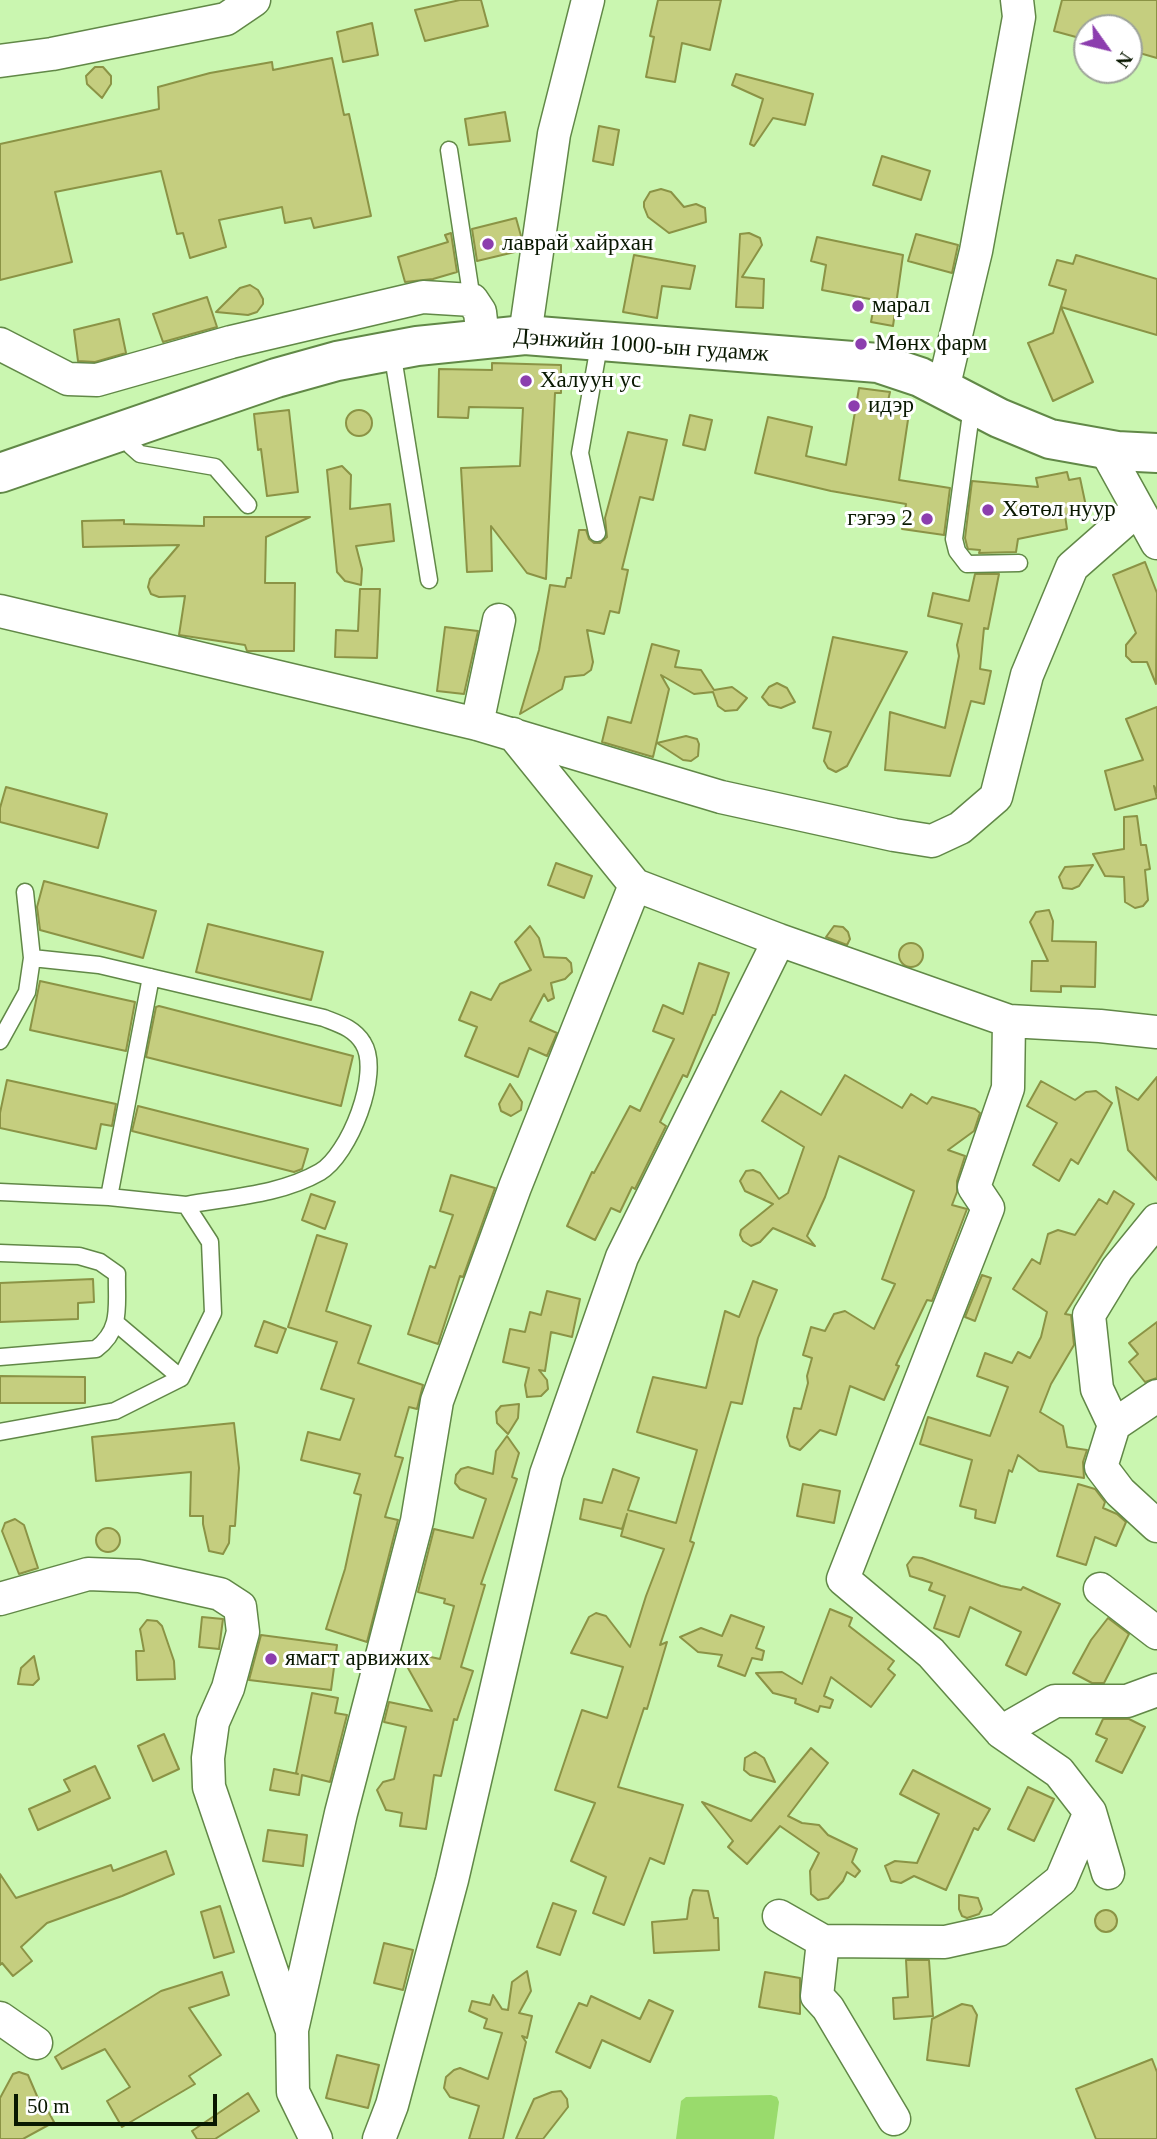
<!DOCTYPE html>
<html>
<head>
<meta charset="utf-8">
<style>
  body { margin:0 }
  #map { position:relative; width:1157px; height:2139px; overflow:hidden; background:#caf6b0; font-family:"Times New Roman",serif }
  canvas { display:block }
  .north { position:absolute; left:1073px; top:14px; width:70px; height:70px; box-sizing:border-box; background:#fff; border:2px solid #9da399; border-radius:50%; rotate:124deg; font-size:19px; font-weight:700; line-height:28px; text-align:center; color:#091801 }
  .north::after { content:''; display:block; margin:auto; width:24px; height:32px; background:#8c3eae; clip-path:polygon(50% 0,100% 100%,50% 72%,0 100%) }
  .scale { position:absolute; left:14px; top:2094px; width:203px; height:32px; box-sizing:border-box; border:4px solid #091801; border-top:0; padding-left:9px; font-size:21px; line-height:24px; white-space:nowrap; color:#091801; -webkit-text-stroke:5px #fff; paint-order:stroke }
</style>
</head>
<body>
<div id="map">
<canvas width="1157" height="2139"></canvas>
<div class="north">N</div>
<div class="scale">50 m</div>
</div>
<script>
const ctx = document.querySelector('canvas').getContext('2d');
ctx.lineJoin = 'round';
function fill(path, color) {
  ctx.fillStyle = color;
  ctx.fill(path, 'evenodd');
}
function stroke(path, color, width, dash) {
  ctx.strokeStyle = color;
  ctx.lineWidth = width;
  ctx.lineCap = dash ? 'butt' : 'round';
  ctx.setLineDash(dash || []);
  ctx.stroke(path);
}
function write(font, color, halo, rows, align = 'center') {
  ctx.font = font + ' "Times New Roman",serif';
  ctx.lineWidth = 6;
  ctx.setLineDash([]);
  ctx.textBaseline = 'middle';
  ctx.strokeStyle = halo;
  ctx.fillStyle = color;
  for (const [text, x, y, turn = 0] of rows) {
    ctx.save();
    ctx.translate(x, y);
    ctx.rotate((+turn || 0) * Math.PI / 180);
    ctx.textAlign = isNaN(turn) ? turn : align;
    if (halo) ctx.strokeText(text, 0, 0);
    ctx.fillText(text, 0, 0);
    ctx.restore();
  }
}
const water = new Path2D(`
  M771,2095L777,2097L779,2102L774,2139H676L681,2101L686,2097Z`);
const building = new Path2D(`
  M460,0H481L488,26L425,41L415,10Z
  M658,0H721L710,50L682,43L675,82L646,77L654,37L650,36Z
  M1062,0H1157V58L1129,50V28H1087V40L1054,31Z
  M372,23L378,55L343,62L337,32Z
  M332,58L344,115L349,114L371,216L314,228L311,218L285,223L282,207L219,220L226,247L190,258L183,233L177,234L161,171L55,192L72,262L0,280V144L159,109L158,87L210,73L272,62L273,70Z
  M95,67H103L111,76V84L102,98L87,84L86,76Z
  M736,74L813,94L805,125L773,118L754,146L750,144L763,99L732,85Z
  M505,112L510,141L469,145L465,119Z
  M599,126L619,130L613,165L593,161Z
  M882,156L930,171L921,200L873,185Z
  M661,189L671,192L684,207L696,204L705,208L706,222L669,233L648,217L644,207V202L650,192Z
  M516,218L521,236L519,251L477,261L472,229Z
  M451,233L457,272L433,279L405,282L398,257L448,242L445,235Z
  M749,233L760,238L762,245L742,277L764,279L763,308L736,307L740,234Z
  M916,234L958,245L952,273L908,261Z
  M817,237L903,255L893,326L871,322L875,300L822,290L826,265L811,261Z
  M634,255L695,266L690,289L662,286L657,318L623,312Z
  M1076,255L1157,279V335L1061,307L1093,382L1053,401L1028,343L1053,333L1066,290L1049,285L1057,260L1073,264Z
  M250,285L258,290L263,299V304L257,312L248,315L216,312L240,288Z
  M207,297L217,327L163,342L153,314Z
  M119,319L126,353L95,362L78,361L74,330Z
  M492,363L561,365V393H555L546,579L527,573L491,526L492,571L467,572L461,468L520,466L523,408L469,407L468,418L438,417L439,369L492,370Z
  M859,388L890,392L886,410L909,413L899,480L950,488L944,535L902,529L906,504L831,491L755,473L768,417L812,427L806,456L846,465Z
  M289,410L298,492L267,496L261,449L258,450L254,414Z
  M346 423a13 13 0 1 1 26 0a13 13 0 1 1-26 0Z
  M690,415L712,420L705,450L683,445Z
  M628,432L667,440L653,500L640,497L622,569L628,570L619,613L610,611L604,634L587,630L593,662L591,670L584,675L565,677L562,689L520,714L539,650L550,585L565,587L567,578H571L579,530H586L589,539L594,543H600L607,537L605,518Z
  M342,466L351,475L350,509L390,504L394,541L356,546L362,569L361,585L345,581L337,572L327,470Z
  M1067,472L1069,480L1080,478L1087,511L1065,515L1067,529L1018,539L1016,552L979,553L980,550L968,549L967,546L965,538L972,481L1038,487L1036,478Z
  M204,517H310L266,537L265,583H295L294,651H247L245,645L179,635L185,596L159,597L151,594L148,587L150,579L179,545L83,547L82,521L124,520V524L204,526Z
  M1145,562L1157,593L1156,684L1147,662H1132L1126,656V645L1136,633L1113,575Z
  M975,574H999L988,629L984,628L980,669L991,671L984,704L971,701L950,776L885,770L890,712L945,728L959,656L957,645L962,624L928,616L933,593L969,601Z
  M360,589H380L377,658L335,657L336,630L358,631Z
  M445,627L478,631L464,694L437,691Z
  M833,637L907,652L847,766L836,772L828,768L824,761L831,732L813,728Z
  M652,644L679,651L675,667L701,670L714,690L732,687L747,698L737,710L725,711L718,706L713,692L694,694L661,675L669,689L653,757L602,742L608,717L631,723Z
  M777,683L787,688L795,702L781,708L769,705L762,697L769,687Z
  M1157,707V792L1154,786L1157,798L1115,810L1105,771L1143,760L1126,719Z
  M686,736L697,739L699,744L698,756L691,761L683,760L657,743Z
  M6,787L107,814L98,848L0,822V808Z
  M1137,816L1141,845H1146L1150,869L1145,870L1148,900L1143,906L1135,908L1125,902L1124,877L1105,876L1093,854L1124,849V817Z
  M556,863L592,876L584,898L548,885Z
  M1093,865L1079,886L1072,889L1063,888L1059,877L1065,867Z
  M44,881L156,911L143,958L40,930L37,907Z
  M1049,910L1053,921L1052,941L1096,942L1095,987L1061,986V992L1031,991L1032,961H1048L1030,922L1036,912Z
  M208,924L323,952L311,1000L196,972Z
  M530,926L539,938L544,957L566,958L571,963L572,972L565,979L551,983L554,998L548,1001L544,994L530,1021L557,1033L547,1056L529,1048L518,1077L465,1056L477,1027L459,1020L471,992L491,1000L500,984L531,970L515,942Z
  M834,926L843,927L848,932L850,939L847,945L826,937Z
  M899 955a12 12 0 1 1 24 0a12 12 0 1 1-24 0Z
  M699,963L729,973L715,1015H713L687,1077L683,1075L660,1122L666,1126L637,1185L635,1189L632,1187L620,1212L611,1208L595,1240L567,1226L592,1172L594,1173L630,1106L640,1111L674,1039L653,1031L663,1005L683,1014Z
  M40,981L135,1002L126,1051L30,1030Z
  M159,1006L353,1056L341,1106L146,1057L156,1007Z
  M845,1075L902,1108L911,1094L927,1104L932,1097L975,1109L980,1113L974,1131L948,1150L965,1156L957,1181V1192L952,1205L967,1209L932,1301L927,1300L896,1365L899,1366L884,1400L850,1386L836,1435L820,1430L800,1450L790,1446L787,1437L794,1408L801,1409L808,1383L807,1376L812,1358L803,1355L811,1327L825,1331L834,1314L845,1311L874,1329L895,1284L882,1279L914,1191L839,1156L825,1197L807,1236L815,1246L773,1228L760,1242L751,1246L743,1241L740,1235L741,1230L773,1204L745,1191L740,1181L746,1171L753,1170L760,1173L779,1199L788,1193L804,1147L762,1121L781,1091L821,1115Z
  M1157,1077V1180L1128,1150L1116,1087L1138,1100Z
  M7,1080L116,1104L112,1126L101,1124L96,1149L0,1128V1113Z
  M1041,1081L1075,1100L1086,1092L1096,1091L1112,1103L1078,1164L1071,1159L1059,1181L1033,1165L1057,1123L1027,1106Z
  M510,1084L522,1102L521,1110L511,1116L501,1111L499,1104Z
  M138,1106L308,1149L302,1169L294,1172L132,1131Z
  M451,1175L495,1188L463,1277L460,1276L438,1344L408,1334L430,1266L435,1268L453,1215L440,1211Z
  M1114,1191L1134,1204L1065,1314L1071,1315L1074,1345L1051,1384L1040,1412L1063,1426L1067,1447L1087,1450L1083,1462L1084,1478L1039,1471L1018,1455L1012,1472L1009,1470L995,1523L975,1518L976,1510L960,1506L972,1460L920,1444L928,1417L990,1436L1008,1387L977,1376L985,1353L1012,1363L1018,1352L1030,1358L1041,1337L1047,1312L1013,1289L1032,1259L1040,1264L1048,1234L1058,1230L1075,1235L1099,1199L1107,1204Z
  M311,1194L335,1202L325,1229L302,1220Z
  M317,1235L347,1244L326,1311L371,1326L358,1363L423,1385L417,1409L409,1407L395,1456L403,1458L385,1517L398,1520L367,1642L326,1629L345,1569L361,1495L354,1493L360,1474L301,1460L308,1432L340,1440L354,1399L321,1389L337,1342L288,1327Z
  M982,1275L991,1278L975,1321L965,1317Z
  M93,1279L94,1302L78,1303V1319L0,1322V1283Z
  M753,1281L777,1290L758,1338L742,1404L731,1402L690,1541L694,1543L660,1645L667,1642L647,1709L644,1708L618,1787L683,1805L664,1864L650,1858L624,1925L593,1913L606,1877L571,1861L595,1803L555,1790L582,1710L607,1718L623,1667L571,1653L589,1617L596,1613L606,1616L630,1647L646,1596L664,1549L621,1536L627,1514L622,1529L580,1519L584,1499L602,1503L613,1469L639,1478L628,1510L676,1523L697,1450L637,1432L653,1377L706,1388L725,1311L739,1317Z
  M547,1291L580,1299L572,1337L551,1332L545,1371L539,1370L547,1380L548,1389L541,1396L527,1397L525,1385L529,1368L503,1362L510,1329L525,1332L530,1312L541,1315Z
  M264,1321L286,1329L277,1353L255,1346Z
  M1157,1322V1378L1145,1382L1129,1362L1138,1354L1129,1343Z
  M0,1376L85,1377V1403H0Z
  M519,1404L518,1418L508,1434L497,1423L496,1412L501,1406Z
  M234,1423L239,1468L235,1526H230L229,1543L223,1554L209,1551L203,1524V1516H190L191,1472L96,1481L92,1437Z
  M507,1436L519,1453L512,1477L517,1479L481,1584L485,1585L461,1667L473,1671L457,1720L454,1719L441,1776L434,1775L426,1829L400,1826L402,1813L386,1810L377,1790L383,1782L394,1779L406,1727L384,1722L389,1702L432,1711L408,1668L411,1658L417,1654L440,1659L454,1606L444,1603L445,1599L418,1592L434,1529L473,1538L486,1499L460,1489L455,1483L456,1475L461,1469L468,1467L493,1474L496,1451Z
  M803,1484L840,1491L834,1523L797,1516Z
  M1078,1484L1095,1489L1105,1502L1103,1508L1117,1514L1126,1522L1116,1546L1095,1537L1086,1565L1057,1556Z
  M15,1519L24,1525L38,1568L19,1574L2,1531L5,1523Z
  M96 1540a12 12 0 1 1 24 0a12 12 0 1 1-24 0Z
  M913,1557L922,1558L1001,1586L1021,1590L1023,1587L1060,1604L1026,1675L1006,1665L1021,1632L970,1607L959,1637L934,1628L945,1596L929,1590L932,1583L910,1576L907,1565Z
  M830,1609L852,1618L849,1626L894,1661L888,1669L895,1675L871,1707L831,1677L824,1696L833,1700L830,1708L820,1706L818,1712L795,1703L796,1699L773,1693L756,1673L782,1672L802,1684Z
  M731,1615L764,1627L756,1648L764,1651L762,1660L752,1658L745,1676L718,1666L722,1655L698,1652L680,1637L701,1628L722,1636Z
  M202,1617L223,1619L219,1649L199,1647Z
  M1108,1618L1129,1634L1104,1683H1092L1073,1673L1091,1640Z
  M147,1620L157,1621L162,1626L174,1661L175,1679L137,1680L136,1651H144L140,1629Z
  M261,1635L337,1645L331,1690L249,1680Z
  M34,1656L39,1679L33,1685L18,1684L21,1668Z
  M312,1693L338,1698L335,1713L347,1715L330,1782L302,1775L299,1795L270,1790L274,1769L298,1774L296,1773Z
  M1103,1719H1129L1145,1727L1122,1773L1096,1761L1107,1739L1096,1734Z
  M164,1734L179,1769L153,1781L138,1746Z
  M811,1748L828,1763L788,1816L802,1823L819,1825L828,1835L857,1849L852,1862L860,1871L855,1877L847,1872L843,1881L828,1898L818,1900L811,1894L810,1871L819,1853L780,1826L747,1864L728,1847L733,1841L702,1802L751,1821Z
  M755,1752L764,1758L775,1782L750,1775L744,1770L745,1758Z
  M95,1766L110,1798L38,1830L29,1809L70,1791L64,1780Z
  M913,1770L990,1809L978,1830L974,1828L946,1890L914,1876L901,1883L891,1881L885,1866L895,1861L917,1863L939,1814L900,1794Z
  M1028,1787L1054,1799L1034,1841L1008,1829Z
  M268,1830L307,1835L303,1866L263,1861Z
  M166,1851L174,1874L122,1896L47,1923L21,1947L32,1961L13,1976L2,1963L0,1965V1874L16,1898L111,1865L113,1871Z
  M693,1890L708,1891L714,1918H718L719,1950L654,1953L652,1922L687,1919L690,1898Z
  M959,1895L978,1898L982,1909L979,1914L967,1918L962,1916L959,1909Z
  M553,1903L576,1911L560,1955L537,1947Z
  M220,1906L234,1952L214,1958L201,1912Z
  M1095 1921a11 11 0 1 1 22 0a11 11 0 1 1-22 0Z
  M384,1943L413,1950L403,1990L374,1983Z
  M906,1960H929L933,2016L894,2019L893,1998L908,1997Z
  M527,1971L531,1991L519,2013L532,2016L527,2038L522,2036L526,2042L503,2139H469L479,2106L450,2097L444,2088L446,2077L454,2070L460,2068L488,2079L502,2033L484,2028L487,2019L469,2011L472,2001L490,2005L493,1995L502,2009L508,2010L512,1982Z
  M222,1972L229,1995L189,2008L221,2055L189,2076L195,2084L122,2127L107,2101L130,2087L105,2049L62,2069L55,2057L161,1991Z
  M765,1972L800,1978V2014L759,2007Z
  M591,1996L640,2019L649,2000L673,2011L650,2062L602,2040L590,2068L556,2052L579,2003L587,2006Z
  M962,2004L972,2006L977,2015L969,2066L927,2060L932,2019Z
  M337,2055L379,2065L368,2108L326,2098Z
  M1152,2059L1157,2072V2139H1096L1076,2089Z
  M19,2072L28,2075L40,2103L43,2102L54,2122L23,2139H0V2098L13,2074Z
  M561,2091L567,2099L568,2107L543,2139H516L534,2099L552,2092Z
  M248,2093L259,2111L215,2139H197L192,2131Z`);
const service = new Path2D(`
  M449,150L472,300
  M392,351L429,580
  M972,406L954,539L957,551L967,564L1019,563
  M122,431L131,446L140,454L215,467L248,505
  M597,533L580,453L600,340
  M32,958L99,965L324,1018C339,1024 354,1028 363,1043C382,1073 349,1155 320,1172C280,1195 230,1197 186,1205
  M0,1041L27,992L32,958L25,892
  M0,1192L109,1197L186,1205L210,1242L213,1313L181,1378L115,1411L0,1432
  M109,1197L151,977
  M0,1253L79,1256L100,1262L117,1274C116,1304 123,1329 96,1349L0,1357
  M116,1323L181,1378`);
const minor = new Path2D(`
  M0,61L52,54L226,19L254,0
  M525,335L554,134L588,0
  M0,344L68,379L97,380L231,342L423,297L472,300L480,312L483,339
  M943,389L976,251L1019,17L1017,0
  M1105,449L1157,543
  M0,611L477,724L721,797L894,835L932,841L960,828L996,797L1027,675L1072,567L1138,509
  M477,724L499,620
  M635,885L779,940L1009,1021L1100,1026L1157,1032
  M1009,1021L1008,1088L974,1187L988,1208L843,1579L931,1653L1001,1732L1059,1772L1090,1812L1108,1873
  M1157,1220L1117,1269L1089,1315L1097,1389L1114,1425L1101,1467L1120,1492L1157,1526
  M1114,1425L1157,1396
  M1100,1589L1157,1633
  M0,1599L88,1574L139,1576L220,1594L240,1607L243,1632L228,1688L213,1722L208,1758L209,1787L291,2028
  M1001,1732L1055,1701H1127L1157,1690
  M779,1916L823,1941L945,1942L999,1930L1061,1880L1090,1812
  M823,1941L817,1996L828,2008L894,2119
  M0,2018L36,2043
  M316,2139L293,2092L292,2030L341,1813L417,1521L437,1401L515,1187L635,885L513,734
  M379,2139L392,2105L452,1880L546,1474L622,1257L779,940`);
const secondary = new Path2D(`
  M0,473L276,378L337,361L417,346L525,335L878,363L920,377L999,418L1050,439L1117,451L1157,453`);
const markers = [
  [488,244,7,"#8c3eae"],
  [858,306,7,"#8c3eae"],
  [861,344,7,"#8c3eae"],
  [526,381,7,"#8c3eae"],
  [854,406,7,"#8c3eae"],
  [988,510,7,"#8c3eae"],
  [927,519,7,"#8c3eae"],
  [271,1659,7,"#8c3eae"]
];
const poiNames = [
  ["лаврай хайрхан",502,244],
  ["марал",872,306],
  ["Мөнх фарм",875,344],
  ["Халуун ус",540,381],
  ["идэр",868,406],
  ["Хөтөл нуур",1002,510],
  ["гэгээ 2",913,519,"right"],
  ["ямагт арвижих",285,1659]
];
const streetNames = [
  ["Дэнжийн 1000-ын гудамж",641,346,4]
];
fill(water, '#99db6c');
fill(building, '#c5ce7f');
stroke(building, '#8b9345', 2);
stroke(service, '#618847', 19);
stroke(minor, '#618847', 35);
stroke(secondary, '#618847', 42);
stroke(service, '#fff', 16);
stroke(minor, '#fff', 32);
stroke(secondary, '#fff', 38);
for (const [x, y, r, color] of markers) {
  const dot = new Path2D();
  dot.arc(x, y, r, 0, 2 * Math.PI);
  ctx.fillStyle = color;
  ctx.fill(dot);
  stroke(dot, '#fff', 2.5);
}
write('23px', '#091801', '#fff', poiNames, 'left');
write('23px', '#091801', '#fff', streetNames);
</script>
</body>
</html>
